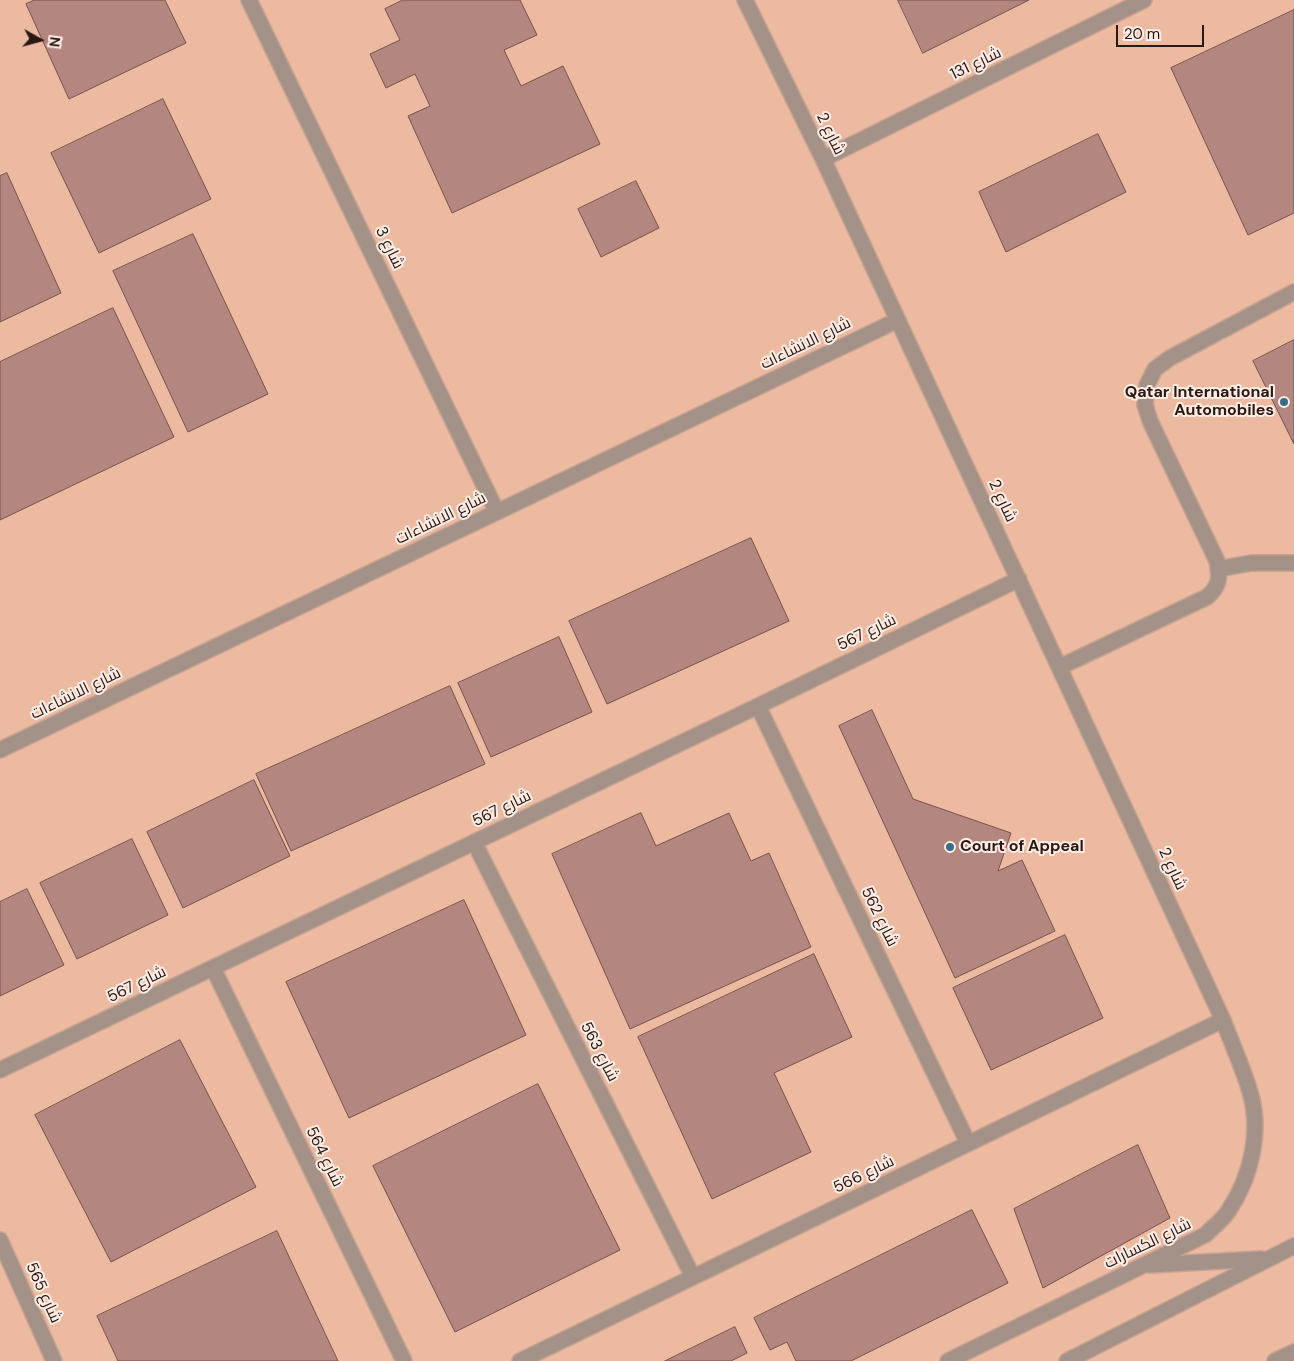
<!DOCTYPE html>
<html>
<head>
<meta charset="utf-8">
<style>
  body { margin:0 }
  #map { position:relative; width:1294px; height:1361px; overflow:hidden; background:#f1c6b1; font-family:"DM Sans",sans-serif }
  canvas { display:block }
  .north { position:absolute; left:15px; top:15px; width:50px; height:50px; -webkit-text-stroke:4px #ffede5; paint-order:stroke; rotate:97deg; font-size:14px; font-weight:700; line-height:20px; text-align:center; color:#291912 }
  .north::after { content:''; display:block; margin:auto; width:18px; height:22px; background:#291912; clip-path:polygon(50% 0,100% 100%,50% 72%,0 100%) }
  .scale { position:absolute; left:1116px; top:25px; width:88px; height:22px; box-sizing:border-box; border:2px solid #291912; border-top:0; padding-left:6px; font-size:15px; line-height:18px; white-space:nowrap; color:#291912; -webkit-text-stroke:4px #ffede5; paint-order:stroke }
</style>
</head>
<body>
<div id="map">
<canvas width="1294" height="1361"></canvas>
<div class="north">N</div>
<div class="scale">20 m</div>
</div>
<script>
const ctx = document.querySelector('canvas').getContext('2d');
ctx.lineJoin = 'round';
function fill(path, color) {
  ctx.fillStyle = color;
  ctx.fill(path, 'evenodd');
}
function stroke(path, color, width, dash) {
  ctx.strokeStyle = color;
  ctx.lineWidth = width;
  ctx.lineCap = dash ? 'butt' : 'round';
  ctx.setLineDash(dash || []);
  ctx.stroke(path);
}
function write(font, color, halo, rows, align = 'center') {
  ctx.font = font + ' "DM Sans",Cairo,sans-serif';
  ctx.lineWidth = 4;
  ctx.setLineDash([]);
  ctx.textBaseline = 'middle';
  ctx.strokeStyle = halo;
  ctx.fillStyle = color;
  for (const [text, x, y, turn = 0] of rows) {
    ctx.save();
    ctx.translate(x, y);
    ctx.rotate((+turn || 0) * Math.PI / 180);
    ctx.textAlign = isNaN(turn) ? turn : align;
    if (halo) ctx.strokeText(text, 0, 0);
    ctx.fillText(text, 0, 0);
    ctx.restore();
  }
}
const built = new Path2D(`
  M0,0H1294V1361H0Z`);
const building = new Path2D(`
  M35,0H165L186,43L69,99L26,4Z
  M403,0H520L537,35L504,50L521,86L563,66L600,144L452,213L408,116L430,106L415,74L386,88L370,54L400,40L385,9Z
  M898,0H1029L923,53Z
  M1294,10V213L1248,235L1171,68Z
  M163,99L211,199L99,253L51,153Z
  M1098,134L1126,192L1006,252L979,192Z
  M7,173L61,293L0,322V176Z
  M636,181L659,228L601,257L578,209Z
  M193,234L268,394L188,432L113,271Z
  M113,308L174,437L0,520V362Z
  M1294,340V444L1253,361Z
  M751,538L789,621L607,704L569,621Z
  M559,637L592,712L491,757L458,683Z
  M450,686L485,764L291,851L256,774Z
  M872,710L913,799L1011,833L998,871L1022,860L1055,931L955,978L839,726Z
  M254,780L290,856L183,908L147,832Z
  M641,813L656,846L729,813L751,861L769,853L811,947L630,1029L552,854Z
  M132,839L168,915L77,959L40,883Z
  M27,889L64,965L0,996V902Z
  M464,900L526,1035L349,1118L286,982Z
  M1065,935L1103,1018L991,1070L953,988Z
  M814,954L852,1037L774,1073L811,1152L712,1199L638,1037Z
  M180,1040L256,1187L111,1262L35,1115Z
  M538,1084L620,1250L455,1332L373,1166Z
  M1138,1145L1170,1218L1043,1288L1014,1209Z
  M972,1210L1008,1283L851,1361H796L787,1342L770,1350L754,1318Z
  M277,1231L338,1361H118L97,1316Z
  M735,1327L747,1353L731,1361H665Z`);
const minor = new Path2D(`
  M249,0L497,512
  M745,0L823,159L1223,1020C1232,1044 1243,1068 1250,1092C1262,1131 1251,1177 1229,1210C1223,1220 1213,1227 1205,1235L948,1361
  M823,159L1144,0
  M1218,569L1251,563H1294
  M1060,667L1207,597C1220,586 1220,577 1217,561L1150,421L1145,405L1147,385L1155,369L1170,358L1294,292
  M758,706L968,1143
  M0,750L898,320
  M474,842L693,1277
  M213,968L404,1361
  M0,1070L758,706L1019,579
  M0,1240L54,1361
  M1149,1265L1261,1259
  M520,1361L1223,1020
  M1067,1361L1294,1246
  M1275,1361L1294,1352`);
const markers = [
  [1284,402,5,"#357088"],
  [950,847,5,"#357088"]
];
const streetNames = [
  ["شارع 131",976,64,-26],
  ["شارع 2",830,134,64],
  ["شارع 3",389,248,64],
  ["شارع الانشاءات",806,344,-26],
  ["شارع 2",1002,501,65],
  ["شارع الانشاءات",441,519,-26],
  ["شارع 567",867,633,-26],
  ["شارع الانشاءات",76,694,-26],
  ["شارع 567",502,809,-26],
  ["شارع 2",1172,869,65],
  ["شارع 562",879,917,64],
  ["شارع 567",137,985,-26],
  ["شارع 563",599,1052,63],
  ["شارع 564",324,1157,64],
  ["شارع 566",864,1175,-26],
  ["شارع الكسارات",1148,1244,-26],
  ["شارع 565",43,1293,66]
];
const poiNames = [
  ["Qatar International",1274,393],
  ["Automobiles",1274,411],
  ["Court of Appeal",960,847,"left"]
];
fill(built, '#ebbaa1');
fill(building, '#b38680');
stroke(building, '#7a514b', 1);
stroke(minor, '#c9a391', 18);
stroke(minor, '#a49289', 15);
for (const [x, y, r, color] of markers) {
  const dot = new Path2D();
  dot.arc(x, y, r, 0, 2 * Math.PI);
  ctx.fillStyle = color;
  ctx.fill(dot);
  stroke(dot, '#ffede5', 2);
}
write('16px', '#291912', '#ffede5', streetNames);
write('bold 16px', '#291912', '#ffede5', poiNames, 'right');
</script>
</body>
</html>
